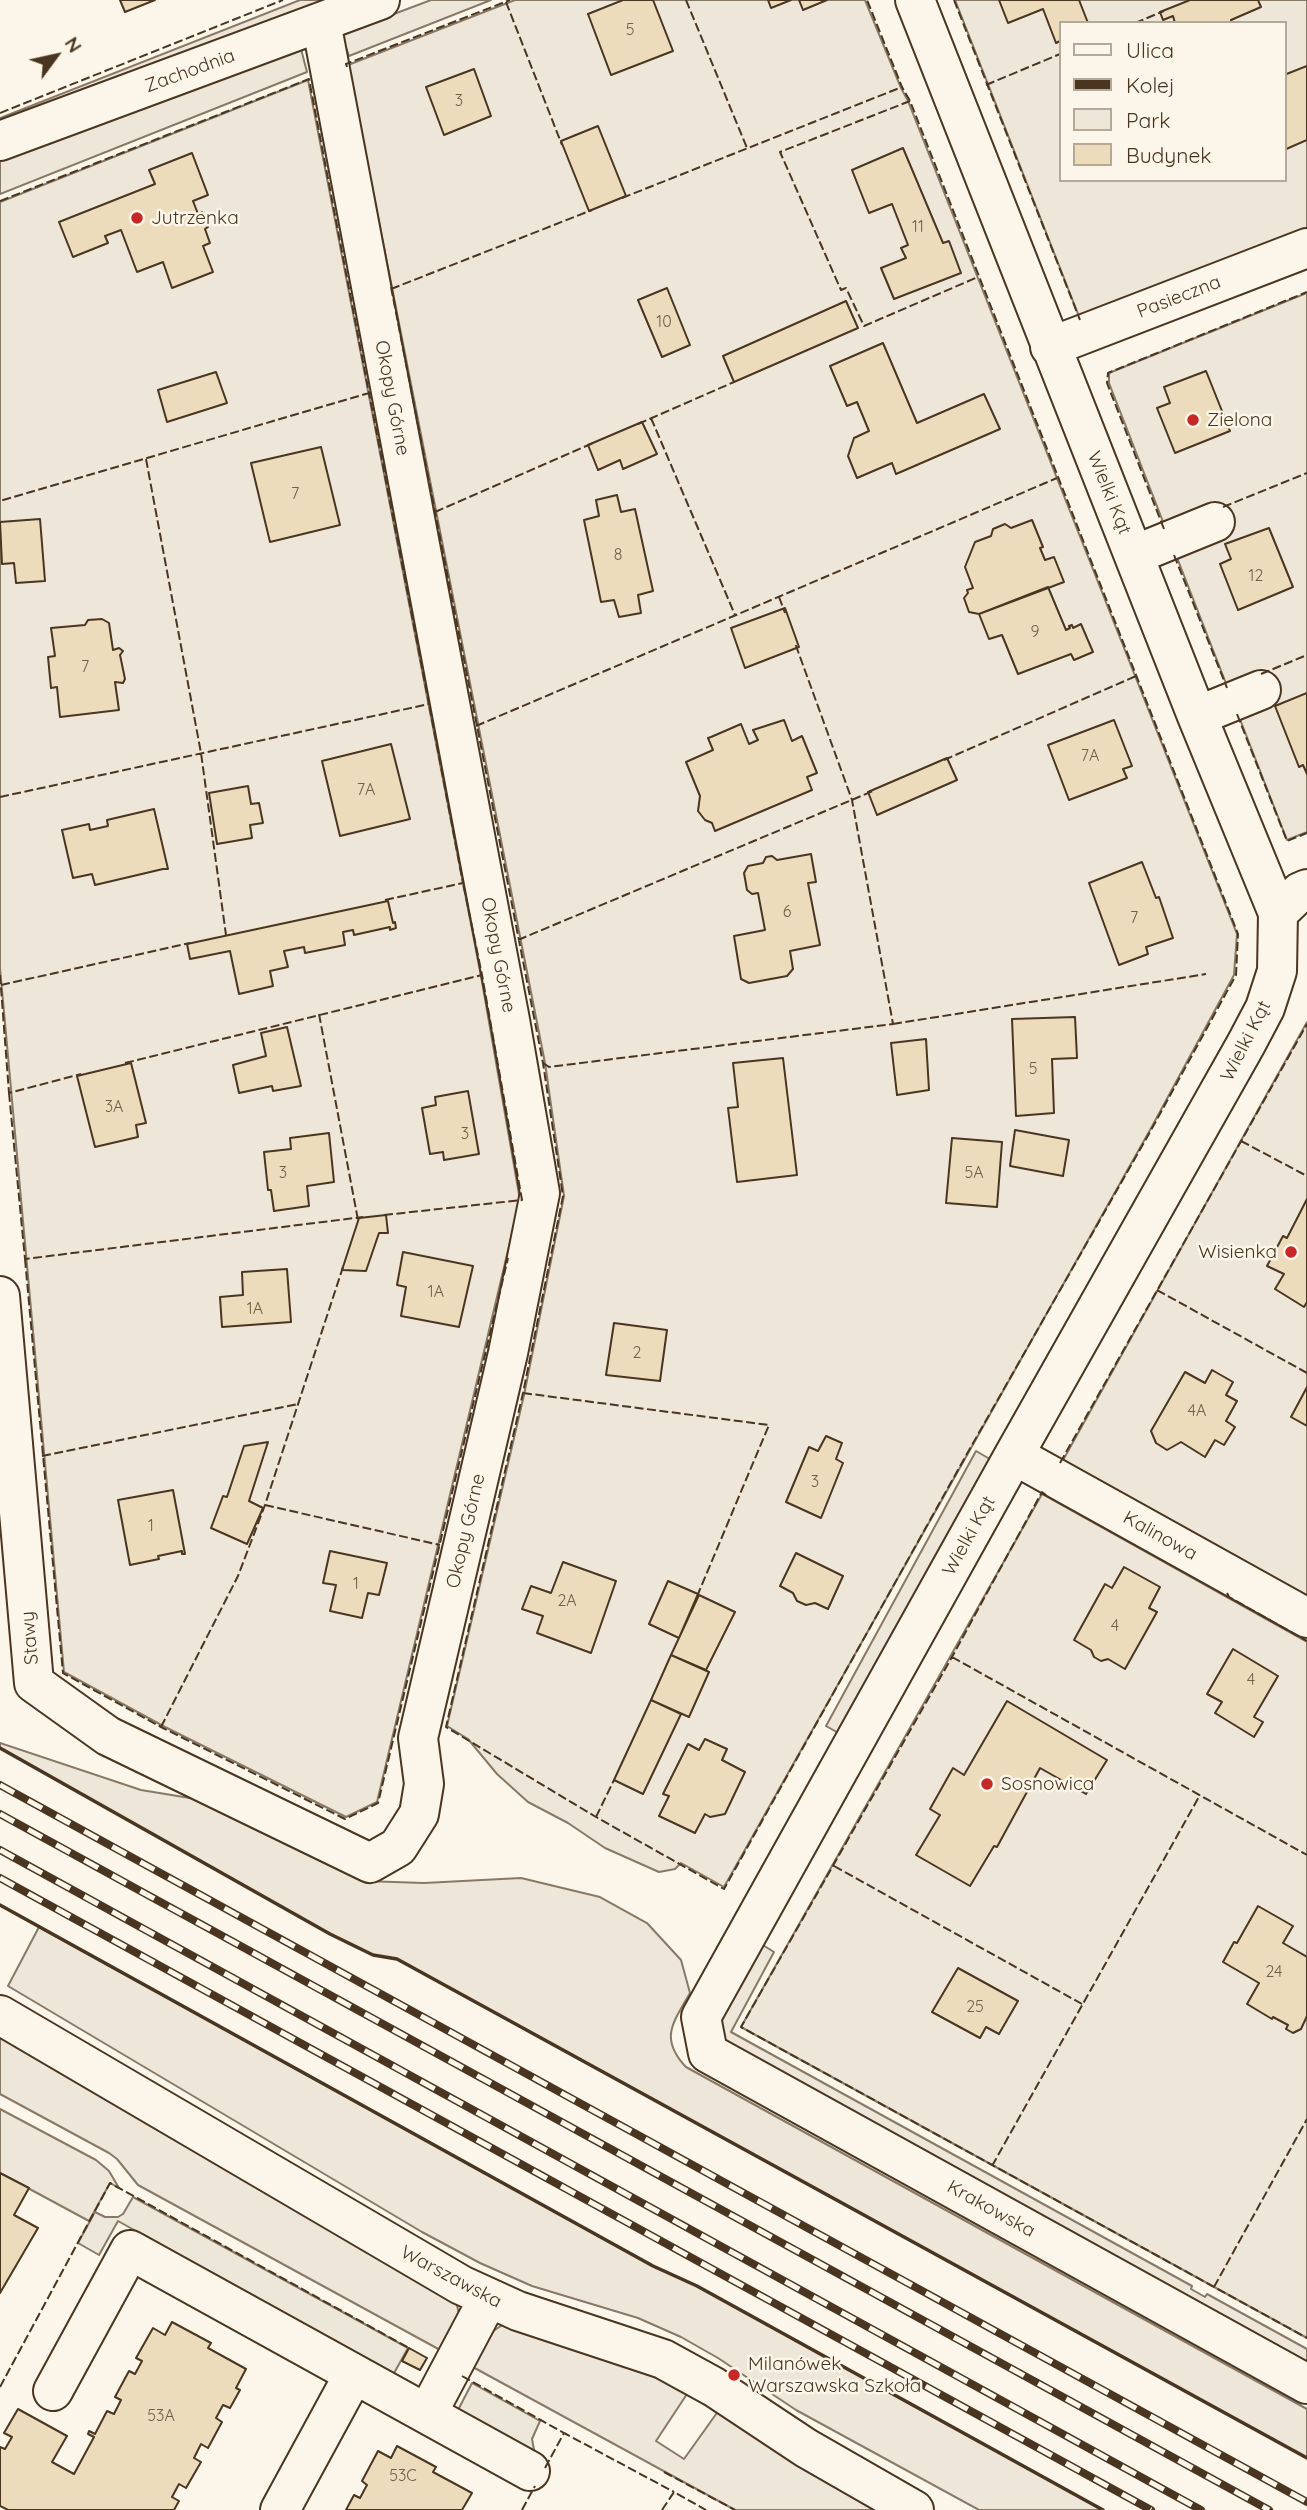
<!DOCTYPE html>
<html>
<head>
<meta charset="utf-8">
<style>
  body { margin:0 }
  #map { position:relative; width:1307px; height:2510px; overflow:hidden; background:#fbf6e9; font-family:Quicksand,sans-serif }
  canvas { display:block }
  .legend { position:absolute; left:1059px; top:21px; width:228px; height:161px; box-sizing:border-box; background:#fbf6e9; border:2px solid #b4a999; margin:0; padding:9px 12px; list-style:none; font-size:21px; color:#4a3520 }
  .legend li { display:flex; align-items:center; gap:14px; height:35px }
  .legend b { width:35px; border:2px solid #b4a999 }
  .north { position:absolute; left:21px; top:21px; width:70px; height:70px; -webkit-text-stroke:5px #fbf6e9; paint-order:stroke; rotate:57deg; font-size:19px; font-weight:700; line-height:28px; text-align:center; color:#4a3520 }
  .north::after { content:''; display:block; margin:auto; width:24px; height:32px; background:#4a3520; clip-path:polygon(50% 0,100% 100%,50% 72%,0 100%) }
</style>
</head>
<body>
<div id="map">
<canvas width="1307" height="2510"></canvas>
<ul class="legend">
<li><b style="height:9px;background:#fbf6e9"></b>Ulica</li>
<li><b style="height:9px;background:#4a3520"></b>Kolej</li>
<li><b style="height:19px;background:#ede6d9"></b>Park</li>
<li><b style="height:19px;background:#ecdcbc"></b>Budynek</li>
</ul>
<div class="north">N</div>
</div>
<script>
const ctx = document.querySelector('canvas').getContext('2d');
ctx.lineJoin = 'round';
function fill(path, color) {
  ctx.fillStyle = color;
  ctx.fill(path, 'evenodd');
}
function stroke(path, color, width, dash) {
  ctx.strokeStyle = color;
  ctx.lineWidth = width;
  ctx.lineCap = dash ? 'butt' : 'round';
  ctx.setLineDash(dash || []);
  ctx.stroke(path);
}
function write(font, color, halo, rows, align = 'center') {
  ctx.font = font + ' Quicksand,sans-serif';
  ctx.lineWidth = 5;
  ctx.setLineDash([]);
  ctx.textBaseline = 'middle';
  ctx.strokeStyle = halo;
  ctx.fillStyle = color;
  for (const [text, x, y, turn = 0] of rows) {
    ctx.save();
    ctx.translate(x, y);
    ctx.rotate((+turn || 0) * Math.PI / 180);
    ctx.textAlign = isNaN(turn) ? turn : align;
    if (halo) ctx.strokeText(text, 0, 0);
    ctx.fillText(text, 0, 0);
    ctx.restore();
  }
}
const green = new Path2D(`
  M300,0H334L0,126V118Z
  M431,0H491L349,56L341,34Z
  M515,0H865L901,88L908,101L1237,934L1234,975L1150,1130L724,1887L681,1863L675,1869L659,1872L605,1848L568,1823L528,1802L497,1774L468,1739L447,1726L524,1395L564,1196L545,1063L348,65Z
  M955,0H1307V234L1080,319ZM1060,23H1284V180H1060Z
  M301,49L307,72L0,194V160Z
  M308,80L481,976L520,1200L377,1802L346,1817L165,1727L64,1672L0,968V202Z
  M1307,293V832L1287,840L1109,383V373Z
  M1307,1022V1598L1062,1462Z
  M976,1451L995,1462L842,1735L826,1726Z
  M1042,1494L1307,1642V2338L741,2027Z
  M0,1743L141,1790L202,1800L364,1881L424,1883L521,1878L600,1897L647,1923L681,1960L690,1993C673,2023 659,2038 686,2067L1307,2409V2458L397,1959L373,1955L330,1934L0,1748Z
  M39,1927L653,2266L697,2286L1103,2510H979L796,2410L718,2358L681,2337L638,2318L532,2286L480,2263L422,2232L8,1986Z
  M758,1942L774,1952L731,2032L1192,2286L1191,2289L1205,2297L1207,2294L1307,2349V2368L735,2052L724,2039L719,2022Z
  M0,2033L456,2301L459,2314L442,2351L138,2185L117,2159L109,2153L0,2094Z
  M0,2109L96,2160L109,2171L119,2188L110,2183L89,2221L0,2173Z
  M504,2324L634,2364L689,2391L656,2441L684,2459L719,2410L883,2510H735L471,2366L490,2333Z`);
const parking = new Path2D(`
  M133,2197L408,2348L393,2375L118,2221L99,2255L78,2243L95,2212L105,2217H118L123,2214Z
  M472,2383L540,2421L532,2439L534,2450L538,2454L458,2410Z`);
const building = new Path2D(`
  M120,0H155L125,12Z
  M623,0H653L673,51L611,75L588,14Z
  M768,0H791L771,8Z
  M799,0H827L803,10Z
  M999,0H1079L1088,23H1060V41L1056,43L1043,9L1008,23Z
  M1190,0H1258L1261,7L1231,20L1232,23H1175L1173,16L1163,20L1160,12Z
  M1307,66V140L1284,150V75Z
  M474,69L491,116L444,135L426,87Z
  M598,126L626,196L589,211L561,141Z
  M903,148L943,243L949,241L961,273L894,299L881,268L906,258L901,248L908,245L892,204L869,213L852,170Z
  M192,153L208,195L193,201L198,214L202,212L208,227L205,229L210,243L203,246L213,272L172,288L163,262L137,272L121,230L105,236L108,243L73,257L59,222L155,184L149,170Z
  M667,288L690,345L662,357L638,300Z
  M846,301L858,328L734,382L723,356Z
  M883,343L917,423L984,394L1000,429L896,474L892,463L857,478L848,456L854,438L869,431L857,402L847,406L830,366Z
  M1206,371L1230,431L1175,453L1157,408L1170,403L1164,387Z
  M216,372L227,403L167,422L158,390Z
  M642,422L657,454L623,469L620,460L598,470L588,445Z
  M321,447L340,525L270,542L251,463Z
  M617,495L621,512L635,509L653,591L638,595L641,613L619,617L614,600L601,602L584,520L599,516L596,500Z
  M40,519L45,581L16,583L14,563L2,564L0,522Z
  M1032,520L1043,547L1040,548L1045,560L1054,557L1064,582L979,614L969,612L964,598L968,593L967,590L973,588L965,567L975,542L991,536L993,529L1005,524L1011,528Z
  M1269,528L1293,587L1238,610L1220,564L1231,559L1225,544Z
  M1048,587L1066,630L1070,628L1069,626L1072,625L1073,628L1081,624L1093,652L1074,660L1071,654L1018,674L1002,635L989,639L979,614Z
  M785,608L799,647L745,668L731,628Z
  M102,619L109,623L113,650L119,648L123,651L120,655L125,679L123,683L115,682L119,710L60,717L57,687L51,688L48,657L55,656L51,628L85,625L88,620Z
  M1307,693V774L1303,765L1299,767L1275,706Z
  M784,720L792,741L802,736L817,773L807,777L812,790L715,831L712,823L705,820L698,811L700,796L686,762L713,750L708,738L711,737L741,724L749,744L758,740L753,730Z
  M1114,720L1132,766L1123,769L1127,778L1069,800L1048,745Z
  M391,744L410,819L340,836L322,761Z
  M947,758L957,780L877,815L868,792Z
  M248,786L251,804L259,803L263,823L250,825L252,838L217,844L209,793Z
  M154,809L168,869H163L95,885L92,874L73,878L62,830L89,824L90,830L108,826L107,820Z
  M811,854L816,882L808,883L820,945L790,951L793,969L787,976L749,983L741,979L734,936L765,930L758,893L752,894L747,890L744,873L748,866L763,863L766,857L772,856L777,860Z
  M1142,862L1156,898L1159,897L1173,938L1146,947L1148,954L1119,965L1089,883Z
  M388,901L393,923L395,922L396,928L390,930V927L354,935L353,930L343,932L345,945L305,953L304,947L284,951L288,967L270,971L273,986L239,994L230,951L190,959L187,944Z
  M1075,1017L1077,1058L1052,1059L1054,1113L1016,1116L1012,1019Z
  M287,1027L301,1086L273,1091L272,1086L239,1093L233,1065L266,1056L261,1033Z
  M926,1039L929,1090L897,1095L891,1043Z
  M783,1058L797,1175L737,1182L728,1108L738,1107L733,1063Z
  M131,1063L146,1123L136,1125L138,1137L95,1147L77,1076Z
  M468,1091L479,1154L444,1160L443,1152L430,1154L422,1108L436,1105L435,1097Z
  M1015,1130L1069,1140L1063,1176L1010,1166Z
  M329,1133L334,1182L307,1186L309,1206L274,1211L271,1190H268L264,1152L291,1149L290,1138Z
  M952,1138L1002,1142L997,1207L946,1203Z
  M1307,1199V1302L1304,1307L1275,1289L1284,1274L1267,1266L1283,1236L1287,1238Z
  M386,1215L388,1233H379L366,1271L342,1270L359,1218Z
  M403,1252L473,1266L459,1327L401,1316L406,1287L397,1285Z
  M287,1269L291,1322L222,1327L220,1297L243,1295L242,1272Z
  M614,1323L667,1330L660,1381L606,1375Z
  M1212,1370L1233,1382L1226,1395L1237,1401L1226,1421L1235,1427L1224,1445L1215,1440L1205,1457L1181,1442L1167,1450L1156,1443L1151,1431L1185,1372L1205,1383Z
  M1307,1387V1426L1291,1417Z
  M826,1436L842,1443L836,1459L843,1463L821,1518L786,1502L809,1447L818,1451Z
  M268,1442L249,1501L263,1508L247,1544L211,1528L223,1496L227,1497L244,1446Z
  M173,1490L185,1554H182V1551L158,1556L159,1559L130,1565L118,1500Z
  M330,1551L387,1563L379,1595L368,1593L362,1618L330,1611L336,1585L323,1583Z
  M796,1553L843,1576L828,1609L815,1603L806,1605L797,1601L793,1593L780,1586Z
  M563,1562L616,1581L591,1653L537,1633L543,1616L522,1609L531,1586L551,1593Z
  M1124,1567L1160,1587L1149,1608L1157,1612L1125,1669L1108,1659L1101,1661L1094,1657L1091,1650L1074,1640L1105,1584L1112,1588Z
  M668,1581L698,1594L679,1638L649,1624Z
  M699,1595L735,1612L706,1670L671,1655Z
  M1233,1649L1278,1676L1254,1717L1263,1722L1254,1737L1215,1713L1222,1702L1207,1694Z
  M671,1655L709,1672L689,1717L651,1700Z
  M651,1700L681,1714L643,1794L614,1780Z
  M1007,1701L1107,1760L1086,1794L1040,1768L997,1847L994,1846L970,1886L916,1855L940,1815L930,1809L953,1768L964,1775Z
  M705,1739L727,1749L722,1760L745,1772L725,1814L710,1817L705,1814L695,1833L659,1816L669,1796L663,1794L688,1744L699,1750Z
  M1258,1906L1293,1926L1283,1943L1307,1957V2016L1301,2029L1293,2033L1286,2029L1288,2025L1273,2017L1272,2019L1247,2004L1259,1983L1223,1962L1234,1942L1237,1943Z
  M958,1968L1018,2001L999,2034L986,2027L980,2038L932,2012Z
  M0,2173L29,2188L14,2215L38,2228L0,2293Z
  M172,2322L211,2343L208,2348L246,2369L236,2388L240,2390L230,2408L223,2405L216,2418L222,2422L208,2448L201,2444L194,2458L201,2462L186,2488L179,2484L172,2497L179,2501L174,2510H8L0,2506V2447L5,2449L12,2437L4,2433L18,2409L67,2436L52,2462L74,2474L94,2437L88,2434L89,2431L95,2434L107,2411L114,2414L121,2400L115,2397L129,2371L135,2374L142,2361L136,2358L153,2328L165,2335Z
  M409,2348L427,2358L420,2370L402,2361Z
  M397,2446L436,2467L433,2472L472,2493L462,2510H346L354,2495L360,2498L367,2485L362,2481L378,2451L391,2458Z`);
const minor = new Path2D(`
  M915,0L1197,716L1278,913L1277,971L1265,1008L1246,1044L1014,1455L701,2017L708,2053L1307,2384
  M0,141L380,0
  M1050,347L1307,248
  M1134,555L1215,522
  M1197,716L1261,690
  M1278,913L1300,892L1307,889
  M0,1296L34,1683L108,1736L370,1863L398,1847L419,1814L424,1784L418,1738L508,1353L540,1193L510,1020L321,22
  M1014,1455L1307,1618
  M0,2015L461,2285L518,2311L663,2359L714,2387L806,2448L914,2510
  M53,2391L130,2250L530,2471
  M427,2414L488,2299
  M280,2510L354,2374`);
const rail = new Path2D(`
  M0,1785L1307,2502
  M0,1814L1269,2510
  M0,1850L1201,2510
  M0,1878L1151,2510`);
const fence = new Path2D(`
  M686,0L747,148
  M954,0L1080,320
  M506,2L562,145
  M1135,23L1164,11
  M347,67L346,64L510,0
  M986,85L1060,54
  M910,101L780,152L841,290L846,288L864,326L978,277
  M0,113L283,0
  M622,198L902,87
  M0,201L309,79L369,393L0,501
  M391,287L543,1063L563,1196L523,1393L446,1727L596,1817L724,1889L968,1452L1150,1132L1236,975L1238,934L910,101L902,87L867,0
  M391,289L592,210
  M651,418L735,615
  M638,424L734,382
  M146,459L201,753L226,935
  M1223,507L1307,473
  M435,512L593,443
  M1164,529L1107,383L1108,373L1307,292
  M1174,555L1227,688
  M779,597L785,613
  M1261,674L1307,655
  M1237,714L1287,841L1307,833
  M476,726L1057,478
  M944,760L1136,676
  M0,797L429,704L369,393
  M385,900L463,883L429,704
  M518,940L873,791
  M0,975L9,1093L81,1074
  M1,985L190,943
  M319,1014L358,1220
  M893,1024L1206,974
  M125,1063L482,975L463,883
  M543,1063L549,1067L893,1024L852,800L795,643
  M9,1093L25,1259L363,1217
  M1241,1141L1307,1176
  M384,1215L522,1200L482,975
  M25,1259L63,1673L161,1727L345,1819L378,1803L508,1258
  M1157,1290L1307,1373
  M523,1393L769,1425L698,1594
  M42,1456L298,1404
  M1060,1463L1307,1024
  M1046,1495L1042,1492L952,1657L741,2027L1307,2338
  M265,1505L440,1545
  M1227,1593L1229,1597L1307,1641
  M952,1657L1307,1855
  M161,1727L238,1576L265,1505L343,1267
  M596,1817L614,1780
  M834,1866L1082,2004
  M992,2166L1200,1795
  M1214,2287L1307,2119
  M462,2376L564,2433
  M0,2387L110,2183L409,2348
  M545,2468L564,2433L674,2492
  M664,2472L735,2510
  M522,2510L535,2486
  M662,2510L674,2492L706,2510`);
const wall = new Path2D(`
  M0,1748L330,1934L373,1955L397,1959L1307,2458
  M0,1905L653,2266L697,2286L1103,2510`);
const markers = [
  [137,218,7,"#c62828"],
  [1193,420,7,"#c62828"],
  [1291,1252,7,"#c62828"],
  [987,1784,7,"#c62828"],
  [734,2375,7,"#c62828"]
];
const numberNames = [
  ["5",630,30],
  ["3",459,101],
  ["11",918,227],
  ["10",664,322],
  ["7",295,494],
  ["8",618,555],
  ["12",1256,576],
  ["9",1035,632],
  ["7",85,667],
  ["7A",1090,756],
  ["7A",366,790],
  ["6",787,912],
  ["7",1134,918],
  ["5",1033,1069],
  ["3A",114,1107],
  ["3",465,1134],
  ["3",283,1173],
  ["5A",974,1173],
  ["1A",436,1292],
  ["1A",255,1309],
  ["2",637,1353],
  ["4A",1197,1411],
  ["3",815,1482],
  ["1",151,1526],
  ["1",356,1584],
  ["2A",567,1601],
  ["4",1115,1626],
  ["4",1251,1680],
  ["24",1274,1972],
  ["25",975,2007],
  ["53A",161,2416],
  ["53C",403,2476]
];
const streetNames = [
  ["Zachodnia",190,71,-20],
  ["Pasieczna",1179,297,-21],
  ["Okopy Górne",392,398,79],
  ["Wielki Kąt",1109,493,68],
  ["Okopy Górne",498,955,79],
  ["Wielki Kąt",1246,1041,-63],
  ["Okopy Górne",466,1531,-77],
  ["Wielki Kąt",969,1536,-61],
  ["Kalinowa",1160,1536,29],
  ["Stawy",30,1638,-95],
  ["Krakowska",991,2209,29],
  ["Warszawska",451,2277,28]
];
const poiNames = [
  ["Jutrzenka",151,218],
  ["Zielona",1207,420],
  ["Wisienka",1277,1252,"right"],
  ["Sosnowica",1001,1784],
  ["Milanówek",748,2364],
  ["Warszawska Szkoła",748,2386]
];
fill(green, '#ede6d9');
stroke(green, '#887966', 2);
fill(parking, '#ede7d9');
stroke(parking, '#887966', 2);
fill(building, '#ecdcbc');
stroke(building, '#4a3520', 2);
stroke(minor, '#4a3520', 42);
stroke(minor, '#fbf6e9', 38);
stroke(rail, '#4a3520', 8);
stroke(rail, '#fbf6e9', 5, [16]);
stroke(fence, '#4a3520', 2, [9, 3.5]);
stroke(wall, '#4a3520', 3.5);
for (const [x, y, r, color] of markers) {
  const dot = new Path2D();
  dot.arc(x, y, r, 0, 2 * Math.PI);
  ctx.fillStyle = color;
  ctx.fill(dot);
  stroke(dot, '#fbf6e9', 2.5);
}
write('16px', '#725f47', null, numberNames);
write('19px', '#4a3520', '#fbf6e9', streetNames);
write('19px', '#4a3520', '#fbf6e9', poiNames, 'left');
</script>
</body>
</html>
